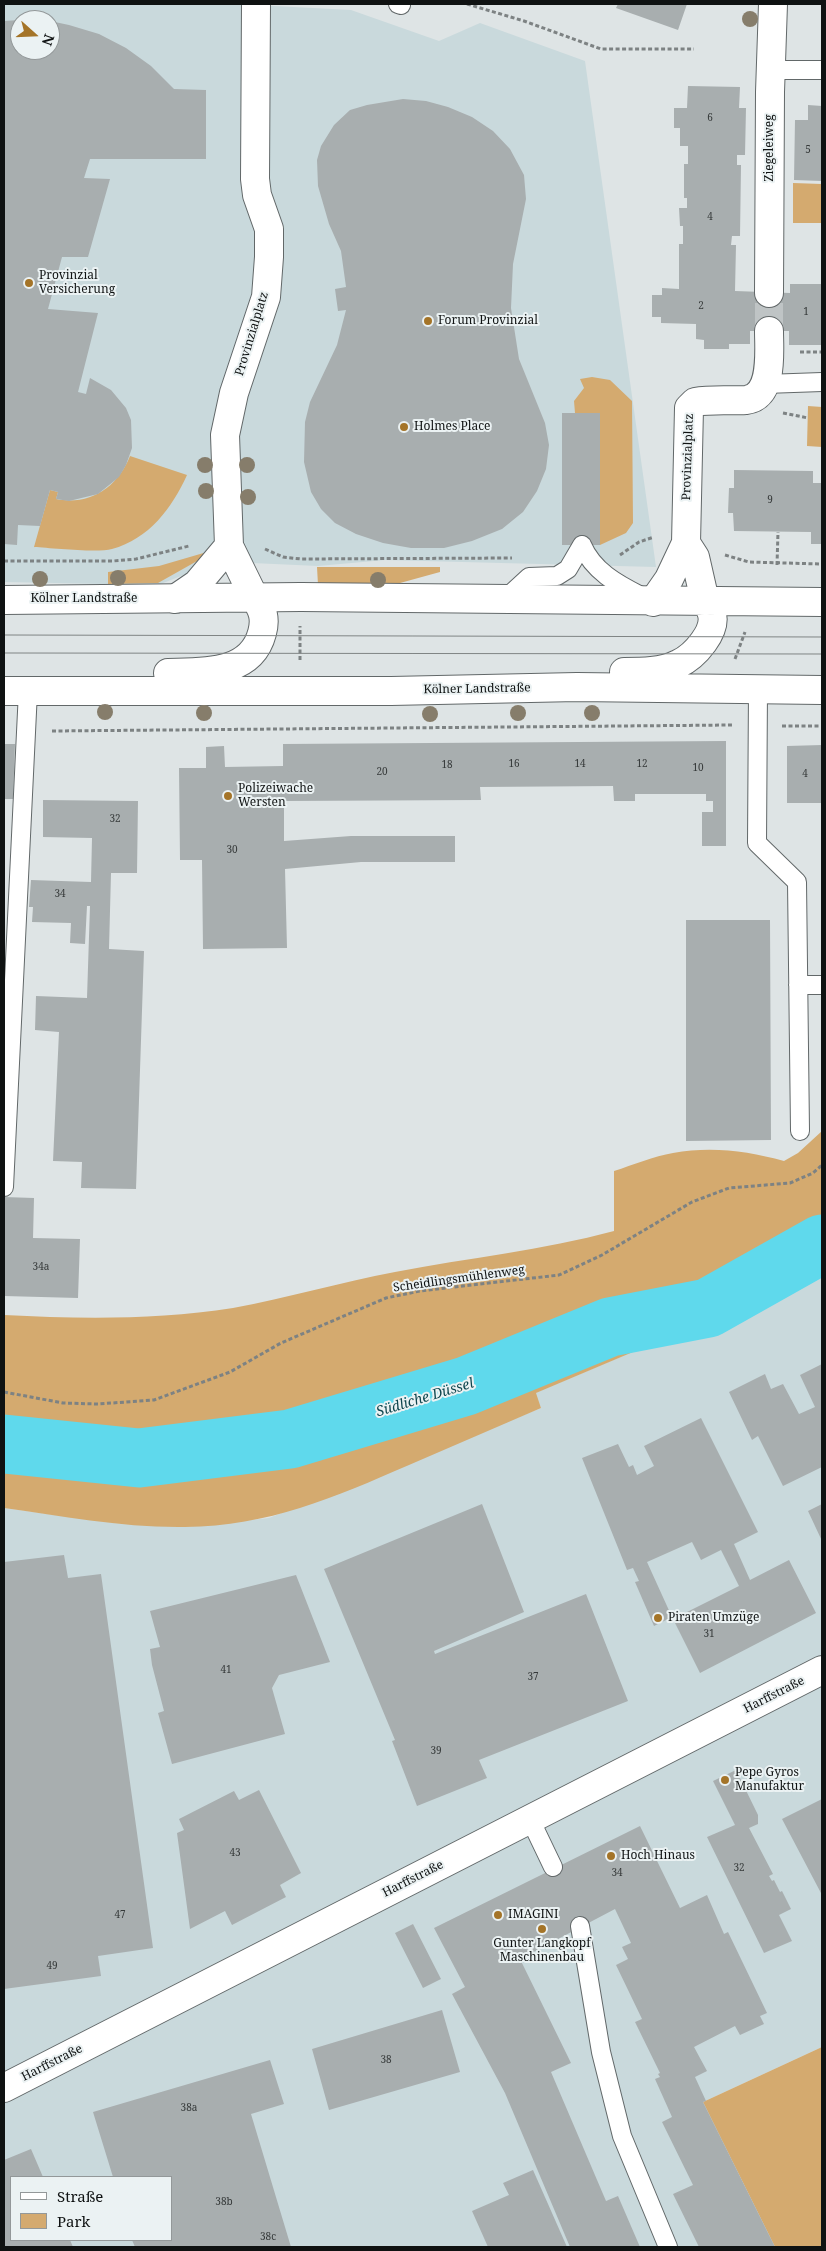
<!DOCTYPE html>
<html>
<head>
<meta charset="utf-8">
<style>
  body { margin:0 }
  #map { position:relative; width:826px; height:2251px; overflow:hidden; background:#dee4e5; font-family:"Noto Serif",serif }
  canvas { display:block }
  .frame { position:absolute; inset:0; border:5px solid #0f1212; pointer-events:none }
  .legend { position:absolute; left:10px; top:2176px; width:162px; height:65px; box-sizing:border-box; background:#ebf2f3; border:1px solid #939899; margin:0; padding:6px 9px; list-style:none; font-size:15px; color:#0f1212 }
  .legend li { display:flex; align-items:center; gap:10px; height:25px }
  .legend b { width:25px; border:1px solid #939899 }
  .north { position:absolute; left:10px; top:10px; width:50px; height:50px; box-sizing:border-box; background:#ebf2f3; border:1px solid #939899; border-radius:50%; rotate:110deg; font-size:14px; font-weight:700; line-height:20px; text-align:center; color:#0f1212 }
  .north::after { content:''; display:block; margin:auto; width:18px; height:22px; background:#a47428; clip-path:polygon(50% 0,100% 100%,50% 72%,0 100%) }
</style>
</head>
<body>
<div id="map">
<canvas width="826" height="2251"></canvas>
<div class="frame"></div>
<ul class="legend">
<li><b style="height:6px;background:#fff"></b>Straße</li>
<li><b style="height:14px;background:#d4aa6f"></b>Park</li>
</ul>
<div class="north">N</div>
</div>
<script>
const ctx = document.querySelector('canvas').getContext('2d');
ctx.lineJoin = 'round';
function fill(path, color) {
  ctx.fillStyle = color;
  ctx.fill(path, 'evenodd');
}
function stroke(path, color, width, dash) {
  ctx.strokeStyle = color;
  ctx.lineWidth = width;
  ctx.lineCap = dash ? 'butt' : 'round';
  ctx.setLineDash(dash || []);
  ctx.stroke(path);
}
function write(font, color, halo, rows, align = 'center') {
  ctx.font = font + ' "Noto Serif",serif';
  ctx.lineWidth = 4;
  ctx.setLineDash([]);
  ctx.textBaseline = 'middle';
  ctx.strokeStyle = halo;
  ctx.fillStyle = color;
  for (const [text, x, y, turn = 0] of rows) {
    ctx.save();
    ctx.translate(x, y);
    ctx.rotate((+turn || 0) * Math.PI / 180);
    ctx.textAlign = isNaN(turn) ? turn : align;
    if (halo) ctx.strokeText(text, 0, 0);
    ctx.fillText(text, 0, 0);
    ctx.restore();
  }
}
const built = new Path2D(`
  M4,4H236L351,10L439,41L480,23L585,61L656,567L385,560L318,566L252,563L227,558L158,585L4,582ZM20,20H50V50H20Z
  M822,1272V2047L703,2102L775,2247H4V1508L115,1523L184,1527L269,1518L541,1408L535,1393ZM11,2177H171V2240H11Z`);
const green = new Path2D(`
  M793,183L822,184V223H793Z
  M592,377L610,380L632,401L633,523L626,533L600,545V413H575L574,401L584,388L580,379Z
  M808,406L822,407V447L807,446Z
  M130,456L187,475C172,508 149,539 112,549C97,553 52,548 34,547L50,490L58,492L56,499C90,506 118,487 130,456Z
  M207,552L206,556L158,583L108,584V572L159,566Z
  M317,567H440V572L400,583L318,585Z
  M822,1131V1272L536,1393L541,1408C497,1427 453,1446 409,1465C333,1498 269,1526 185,1527C124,1528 63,1516 4,1508V1315C80,1319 157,1320 233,1308C288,1298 341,1282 395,1272C468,1258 543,1250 614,1231V1171C633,1165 654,1156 673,1153C711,1146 748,1151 784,1161L798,1153Z
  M822,2047V2247H775L703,2102Z`);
const river = new Path2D(`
  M4,1444L139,1458L290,1439L466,1386L610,1327L708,1308L822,1244`);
const building = new Path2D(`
  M618,4H687L678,30L616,8Z
  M20,20V50H50V21L69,25L99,34L126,48L151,66L174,89L206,90V159H90L84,178L110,179L88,257H62L48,309L98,313L78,392L86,394L90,378L111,390L126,408L131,420L132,448L126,465L119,477L98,494L69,501L56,499L58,492L50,490L40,526L18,525L17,545L4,544V21Z
  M688,86L740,87L739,108H746L745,155H737V165H741L740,236H732L731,245H736L735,291L790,293V284H822V345H789V331H750V344H729V349H704V340L696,339V324L661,323V317H652V295H662V288L679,289V244H683V226H680L679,208H687V198H684V164H688V146H680V128H674V108H687Z
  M403,99L426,101L448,107L472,117L493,131L510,149L524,175L526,199L513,264L511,308L519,359L545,423L549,445L546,469L537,491L523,512L502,529L472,541L444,548H411L383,543L356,534L335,523L321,509L311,492L304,462L305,422L310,402L337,345L346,310L338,311L335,289L346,287L341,251L329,224L318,186L317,160L321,146L334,125L350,110L367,105Z
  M808,105L822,106V181L794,180L795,120H808Z
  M562,413H600V545H562Z
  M734,470L813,471V483H822V544H811V532L734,531L733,513H728L729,488H734Z
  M726,741V846H702V812H713V801H706V794H635V801H614L613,786L480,787L481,800L284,801V841L351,836H455V862H361L285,869L287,948L203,949L202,860H180L179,768H206V747L224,746L225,767L283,766V744Z
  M4,744H15L13,799H4Z
  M822,745V803H787V746Z
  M43,800L138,801L137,873H111L109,949L144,951L136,1189L81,1188L82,1162L53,1161L59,1032L35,1030L36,996L87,998L90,906H87L85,944L70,943L71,923L32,922L33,907H29L31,880L91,882L92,838L43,837Z
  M686,920H770L771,1140L686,1141Z
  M4,1197L34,1198L33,1238L80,1239L78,1298L4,1296Z
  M822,1364V1467L783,1486L758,1436L752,1440L729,1392L765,1374L771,1389L783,1384L799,1414L815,1407L800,1375Z
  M701,1418L758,1532L734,1544L750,1580L789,1560L816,1613L700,1673L673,1619L739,1586L721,1550L701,1560L692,1542L647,1562L672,1617L654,1626L635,1582L639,1581L633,1568L627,1570L582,1458L618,1444L629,1467L633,1465L637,1475L654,1466L644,1446Z
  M482,1504L524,1612L434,1651L435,1654L586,1594L628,1701L479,1760L487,1778L417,1806L392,1741L395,1740L324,1569Z
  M822,1504V1541L808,1511Z
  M64,1555L68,1578L101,1574L153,1948L98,1956L101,1976L4,1989V1562Z
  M296,1575L330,1662L279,1675L272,1688L285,1734L172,1764L158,1713L164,1711L152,1665L150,1649L160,1647L150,1611Z
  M736,1770L758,1815V1824L749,1828L773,1874L769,1876L772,1881L774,1880L780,1892L782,1891L791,1909L779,1915L792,1941L764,1953L707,1837L735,1825L713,1781Z
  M259,1790L301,1873L280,1885L286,1897L232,1925L225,1911L190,1929L177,1833L184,1830L179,1819L234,1791L239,1800Z
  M822,1799V1895L782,1819Z
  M640,1826L680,1908L707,1895L724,1934L728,1932L767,2013L760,2016L764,2024L740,2035L735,2026L694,2047L707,2071L695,2077L706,2101L703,2102L775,2247H699L673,2194L693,2185L662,2122L672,2117L655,2079L660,2077L658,2074L660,2073L635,2022L642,2019L616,1965L628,1959L622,1947L631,1943L615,1909L520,1959L571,2063L551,2072L606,2201L618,2196L640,2247H570L505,2093L452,1994L465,1987L434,1928Z
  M413,1924L441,1979L423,1988L395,1933Z
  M442,2010L460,2072L329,2110L312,2049Z
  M270,2060L284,2104L251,2114L291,2247H135L132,2240H171V2177H113L93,2112Z
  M31,2149L43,2177H11V2240H70L73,2247H4V2160Z
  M533,2170L567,2247H488L472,2211L509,2195L503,2183Z`);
const streetTunnel = new Path2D(`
  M769,331V293`);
const path = new Path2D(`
  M467,4L524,21L601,49H694
  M800,352H822
  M783,413L808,418
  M265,549L283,557L301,559L512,558
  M620,555L639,542L654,537
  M725,555L749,562L822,564
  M4,561H113L136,559L189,546
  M777,565L778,532
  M735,659L745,632
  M300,660V626
  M782,726H822
  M52,731L733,725
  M4,1392L63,1403L98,1404L154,1400L230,1372L281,1343L386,1298L420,1291L559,1275L602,1255L692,1202L729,1188L790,1183L813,1173L822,1165`);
const lane = new Path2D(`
  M398,4L401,5
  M772,70H822
  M765,384L822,382
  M582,545C593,571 617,584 641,596
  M504,600L529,577L557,576L568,569L582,545
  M758,689L757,843L797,882L800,1131
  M798,985H822
  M4,1187L28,691
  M530,1819L553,1867
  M580,1926L601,2052L622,2136L668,2247`);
const street = new Path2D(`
  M769,293L770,92L773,4
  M686,543L695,557L705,601
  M254,597L229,546L225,435L234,393L266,297L269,257V229L257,195L255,179L256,4
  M175,599L197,584L229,546
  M653,602L669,579L686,543L689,408L695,402C712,399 729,401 746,400C774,397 769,351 769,331`);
const secondary = new Path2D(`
  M4,600L301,597L822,602
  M624,672C642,672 662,672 678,664C694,657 719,630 711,611C710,608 707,604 705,601
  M168,673C203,672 251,675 262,633C266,619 263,609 254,597
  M4,691H391L577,687L822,690
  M4,2088L822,1670`);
const tram = new Path2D(`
  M4,635L822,637
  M4,653L822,654`);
const trees = [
  [750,19],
  [205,465],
  [247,465],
  [206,491],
  [248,497],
  [118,578],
  [40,579],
  [378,580],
  [105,712],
  [204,713],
  [518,713],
  [592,713],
  [430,714]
];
const markers = [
  [29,283,5,"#a47428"],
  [428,321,5,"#a47428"],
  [404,427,5,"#a47428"],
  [228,796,5,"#a47428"],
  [658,1618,5,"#a47428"],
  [725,1780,5,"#a47428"],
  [611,1856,5,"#a47428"],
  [498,1915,5,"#a47428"],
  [542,1929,5,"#a47428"]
];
const numberNames = [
  ["6",710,118],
  ["5",808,150],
  ["4",710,217],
  ["2",701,306],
  ["1",806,312],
  ["9",770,500],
  ["16",514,764],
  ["14",580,764],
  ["12",642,764],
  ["18",447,765],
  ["10",698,768],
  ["20",382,772],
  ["4",805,774],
  ["32",115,819],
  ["30",232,850],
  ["34",60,894],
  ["34a",41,1267],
  ["31",709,1634],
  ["41",226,1670],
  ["37",533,1677],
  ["39",436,1751],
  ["43",235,1853],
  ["32",739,1868],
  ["34",617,1873],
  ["47",120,1915],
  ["49",52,1966],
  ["38",386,2060],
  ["38a",189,2108],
  ["38b",224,2202],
  ["38c",268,2237]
];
const streetNames = [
  ["Ziegeleiweg",770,148,-90],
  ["Provinzialplatz",252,334,-73],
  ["Provinzialplatz",688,457,-88],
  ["Kölner Landstraße",84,599],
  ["Kölner Landstraße",477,689,-1],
  ["Scheidlingsmühlenweg",459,1279,-8],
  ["Harffstraße",774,1695,-27],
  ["Harffstraße",413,1879,-27],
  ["Harffstraße",52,2063,-27]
];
const poiNames = [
  ["Provinzial",39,276],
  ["Versicherung",39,290],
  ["Forum Provinzial",438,321],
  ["Holmes Place",414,427],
  ["Polizeiwache",238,789],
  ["Wersten",238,803],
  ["Piraten Umzüge",668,1618],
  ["Pepe Gyros",735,1773],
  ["Manufaktur",735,1787],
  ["Hoch Hinaus",621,1856],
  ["IMAGINI",508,1915],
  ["Gunter Langkopf",542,1944,"center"],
  ["Maschinenbau",542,1958,"center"]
];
const waterNames = [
  ["Südliche Düssel",425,1398,-17]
];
fill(built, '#c9d9dc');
fill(green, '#d4aa6f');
stroke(river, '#5fd9ec', 59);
fill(building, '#a8aeaf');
stroke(streetTunnel, '#bfc4c5', 28, [28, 14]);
stroke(lane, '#626869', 20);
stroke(street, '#626869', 30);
stroke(secondary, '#626869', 30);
stroke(path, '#7d8283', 3, [4, 2.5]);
stroke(lane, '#fff', 18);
stroke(street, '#fff', 28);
stroke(secondary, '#fff', 28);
stroke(tram, '#7f8484', 1);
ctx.fillStyle = '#867d6b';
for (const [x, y] of trees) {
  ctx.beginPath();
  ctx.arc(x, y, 8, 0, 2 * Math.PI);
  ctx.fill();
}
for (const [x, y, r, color] of markers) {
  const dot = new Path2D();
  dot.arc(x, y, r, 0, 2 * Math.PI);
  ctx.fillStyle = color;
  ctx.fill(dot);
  stroke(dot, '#ebf2f3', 2);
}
write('10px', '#353939', null, numberNames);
write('12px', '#0f1212', '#ebf2f3', streetNames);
write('12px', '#0f1212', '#ebf2f3', poiNames, 'left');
write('italic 14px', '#0e464e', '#ebf2f3', waterNames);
</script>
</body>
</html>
